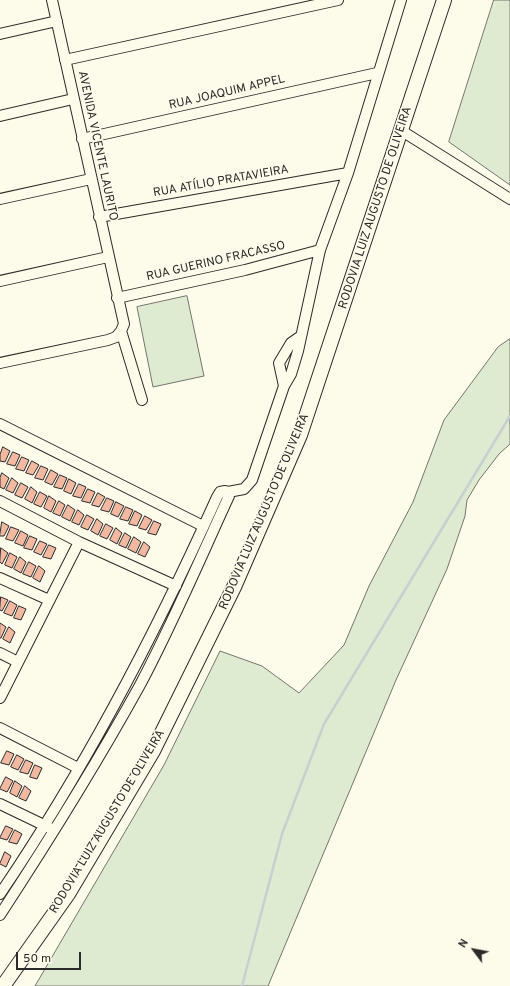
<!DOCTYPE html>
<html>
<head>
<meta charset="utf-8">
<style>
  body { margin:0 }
  #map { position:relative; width:510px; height:986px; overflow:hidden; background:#fdfbea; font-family:Overpass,sans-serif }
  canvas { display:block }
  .north { position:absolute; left:454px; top:930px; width:40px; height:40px; -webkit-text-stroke:3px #fdfbea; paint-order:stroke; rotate:302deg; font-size:11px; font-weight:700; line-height:16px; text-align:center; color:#2b2b2b }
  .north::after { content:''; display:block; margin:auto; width:14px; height:18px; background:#2b2b2b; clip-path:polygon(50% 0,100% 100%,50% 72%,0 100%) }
  .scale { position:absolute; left:16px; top:952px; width:65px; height:18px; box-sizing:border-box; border:2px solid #2b2b2b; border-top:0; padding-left:5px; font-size:12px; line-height:14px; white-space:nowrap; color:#2b2b2b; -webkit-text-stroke:3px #fdfbea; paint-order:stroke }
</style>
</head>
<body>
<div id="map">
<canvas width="510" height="986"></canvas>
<div class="north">N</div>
<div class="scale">50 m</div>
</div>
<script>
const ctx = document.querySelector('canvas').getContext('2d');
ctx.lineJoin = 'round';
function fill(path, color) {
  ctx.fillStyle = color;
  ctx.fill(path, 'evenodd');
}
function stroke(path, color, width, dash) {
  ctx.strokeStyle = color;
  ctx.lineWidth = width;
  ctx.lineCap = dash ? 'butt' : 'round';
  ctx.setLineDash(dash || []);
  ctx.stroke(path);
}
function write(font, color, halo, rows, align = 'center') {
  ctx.font = font + ' Overpass,sans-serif';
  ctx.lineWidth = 3;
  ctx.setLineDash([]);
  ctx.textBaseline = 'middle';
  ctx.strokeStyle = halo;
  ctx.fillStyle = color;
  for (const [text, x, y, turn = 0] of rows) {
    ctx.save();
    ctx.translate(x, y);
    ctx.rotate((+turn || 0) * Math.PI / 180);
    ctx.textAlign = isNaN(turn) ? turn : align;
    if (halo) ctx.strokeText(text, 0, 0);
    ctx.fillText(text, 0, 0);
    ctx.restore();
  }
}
const green = new Path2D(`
  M494,0H510V185L449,142Z
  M187,296L204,376L153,387L137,307Z
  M510,339V444L499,454L479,480L467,500L465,516L447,569L396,680L268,986H35L164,765L220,651L262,666L299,693L344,645L369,586L413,502L444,420L498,347Z`);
const stream = new Path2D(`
  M242,986L282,834L324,724L510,416`);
const building = new Path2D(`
  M3,447L10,451L5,462L0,461V455Z
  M13,452L20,455L15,466L7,464Z
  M22,457L29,460L24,471L16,469Z
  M32,461L39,465L33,475L26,473Z
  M41,466L48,469L43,480L35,478Z
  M51,470L58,474L52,485L45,482Z
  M2,473L9,478L4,489L0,487V478Z
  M60,475L67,478L62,489L54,487Z
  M12,478L18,483L13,493L6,490Z
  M69,479L76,483L71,494L64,491Z
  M21,483L28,487L22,498L15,495Z
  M79,484L86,487L81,498L73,496Z
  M31,487L37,492L32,503L25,499Z
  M88,489L95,492L90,503L82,501Z
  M40,492L47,496L41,507L34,504Z
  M98,493L105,497L99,507L92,505Z
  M49,496L56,501L51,512L44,508Z
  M107,498L114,501L109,512L101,510Z
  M59,501L65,505L60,516L53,513Z
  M116,502L124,506L118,517L111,514Z
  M68,505L75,510L70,521L62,517Z
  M126,507L133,510L128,521L120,519Z
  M78,510L84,515L79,525L72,522Z
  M135,511L142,515L137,526L129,524Z
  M87,515L94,519L88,530L81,527Z
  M145,516L152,520L146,530L139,528Z
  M97,519L103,524L98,535L91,531Z
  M154,521L161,524L156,535L148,533Z
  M2,522L9,526L4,536H0Z
  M106,524L113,528L107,539L100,536Z
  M11,527L19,530L13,541L6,539Z
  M116,528L122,533L117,544L110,540Z
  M21,531L28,535L23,546L15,543Z
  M125,533L131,537L126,548L119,545Z
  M30,536L37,539L32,550L24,548Z
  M134,537L141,542L136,553L128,549Z
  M40,541L47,544L41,555L34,552Z
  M144,542L150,547L145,557L138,554Z
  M49,545L56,548L51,559L43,557Z
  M1,548L8,553L2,564L0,562Z
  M10,553L17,557L12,568L5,565Z
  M20,557L26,562L21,573L14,569Z
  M29,562L36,566L31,577L23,574Z
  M39,566L45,571L40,582L33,578Z
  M1,597L8,600L2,611L0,610Z
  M10,601L17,605L12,616L4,613Z
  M19,606L26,609L21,620L14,618Z
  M0,623L6,627L1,638H0Z
  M9,627L15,632L10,643L3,639Z
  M7,751L14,754L9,765L1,763Z
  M17,755L24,759L18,770L11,767Z
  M26,760L33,763L28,774L20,772Z
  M35,765L42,768L37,779L30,777Z
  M6,777L13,781L7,792L0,789Z
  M15,781L22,786L17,797L10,793Z
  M25,786L31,791L26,801L19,798Z
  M6,826L13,829L7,840L0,838Z
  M15,830L22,834L17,844L9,842Z
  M5,852L11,856L6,867L0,864Z`);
const minor = new Path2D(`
  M52,0L124,324L121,331L142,400
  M0,34L57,21
  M65,60L338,0
  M0,116L73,99
  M402,131L510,199
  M82,139L377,73
  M0,199L91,179
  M99,217L348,173
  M0,281L108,257
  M117,298L245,270L320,250
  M0,363L108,340L116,337L121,331
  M284,386L279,363L291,343L301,336
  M0,424L203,526
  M228,492L244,489L252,480L284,386L291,374L298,351L320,250L348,173L401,0
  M0,501L79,542L176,586
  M0,578L49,600
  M0,653L18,662
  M0,698L79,542
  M0,728L78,768
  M0,804L50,828
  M0,894C85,769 155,635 217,497L220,492L225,491L228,492L229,496C200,559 173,623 140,685C97,763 49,840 0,915`);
const highway = new Path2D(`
  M3,986L68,894L153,751L234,587L300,435L444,0`);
const streetNames = [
  ["RUA JOAQUIM APPEL",227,93,-13],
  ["AVENIDA VICENTE LAURITO",97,146,78],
  ["RUA ATÍLIO PRATAVIEIRA",221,182,-10],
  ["RODOVIA LUIZ AUGUSTO DE OLIVEIRA",376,208,-72],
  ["RUA GUERINO FRACASSO",216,262,-13],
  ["RODOVIA LUIZ AUGUSTO DE OLIVEIRA",265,512,-67],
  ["RODOVIA LUIZ AUGUSTO DE OLIVEIRA",108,822,-59]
];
fill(green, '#deebd1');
stroke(green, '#74746e', 1);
stroke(stream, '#c7d0d0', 2.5);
fill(building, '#f2b8a0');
stroke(building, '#2b2b2b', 1);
stroke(minor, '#2b2b2b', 12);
stroke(highway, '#2b2b2b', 16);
stroke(minor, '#fdfbea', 10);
stroke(highway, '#fdfbea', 14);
write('12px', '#2b2b2b', '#fdfbea', streetNames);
</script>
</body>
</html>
